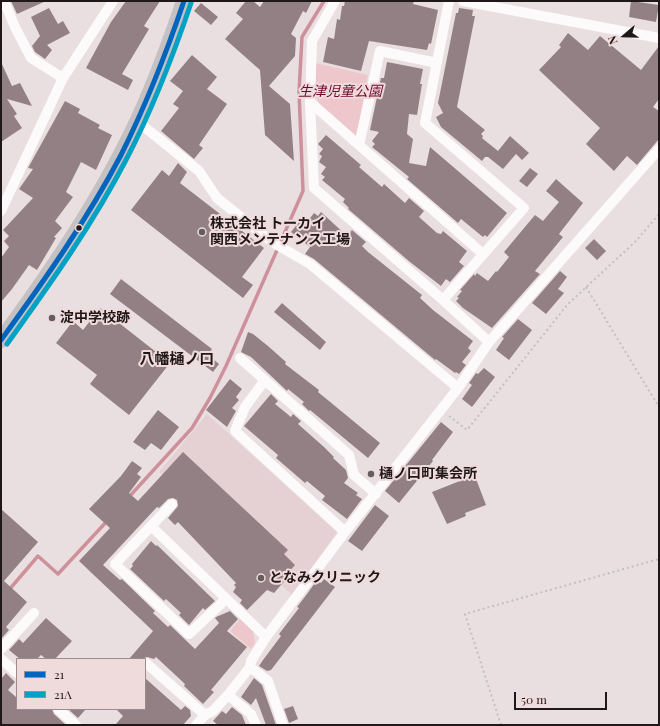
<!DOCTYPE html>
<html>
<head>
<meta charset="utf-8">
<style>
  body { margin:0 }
  #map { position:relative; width:660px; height:726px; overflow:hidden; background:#eadfe0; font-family:"Playfair Display",serif }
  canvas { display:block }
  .frame { position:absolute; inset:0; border:2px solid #1f1718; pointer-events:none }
  .legend { position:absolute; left:16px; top:658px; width:130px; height:52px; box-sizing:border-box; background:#efdadc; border:1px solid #9c8c8e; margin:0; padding:5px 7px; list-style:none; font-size:12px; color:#1f1718 }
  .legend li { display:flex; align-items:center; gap:8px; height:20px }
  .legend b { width:20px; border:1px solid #9c8c8e }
  .north { position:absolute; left:604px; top:16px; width:40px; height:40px; -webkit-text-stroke:3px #efdadc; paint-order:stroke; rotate:250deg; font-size:11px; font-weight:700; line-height:16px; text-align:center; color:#1f1718 }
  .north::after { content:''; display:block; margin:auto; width:14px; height:18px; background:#1f1718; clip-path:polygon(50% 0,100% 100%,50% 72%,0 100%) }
  .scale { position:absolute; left:514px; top:692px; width:93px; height:18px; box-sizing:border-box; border:2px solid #1f1718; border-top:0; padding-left:5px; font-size:12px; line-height:14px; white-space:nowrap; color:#1f1718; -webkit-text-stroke:3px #efdadc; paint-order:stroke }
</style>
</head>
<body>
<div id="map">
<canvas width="660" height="726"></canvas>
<div class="frame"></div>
<ul class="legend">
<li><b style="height:5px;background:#0065bd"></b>21</li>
<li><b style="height:5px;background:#02a2c5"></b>21A</li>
</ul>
<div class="north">N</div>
<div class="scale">50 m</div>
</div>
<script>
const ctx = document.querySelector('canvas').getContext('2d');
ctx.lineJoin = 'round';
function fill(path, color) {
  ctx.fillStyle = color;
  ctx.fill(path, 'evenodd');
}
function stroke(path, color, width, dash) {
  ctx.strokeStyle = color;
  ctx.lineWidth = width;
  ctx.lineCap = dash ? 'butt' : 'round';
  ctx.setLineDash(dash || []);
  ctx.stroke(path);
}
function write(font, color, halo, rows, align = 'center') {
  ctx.font = font + ' "Playfair Display","Noto Sans JP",serif';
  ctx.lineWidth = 4;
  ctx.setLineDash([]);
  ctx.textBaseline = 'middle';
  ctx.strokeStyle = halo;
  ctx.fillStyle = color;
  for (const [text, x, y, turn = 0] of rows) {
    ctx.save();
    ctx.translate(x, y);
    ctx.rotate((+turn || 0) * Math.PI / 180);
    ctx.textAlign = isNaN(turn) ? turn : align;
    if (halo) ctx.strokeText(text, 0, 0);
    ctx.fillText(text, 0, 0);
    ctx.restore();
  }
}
const built = new Path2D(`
  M207,414L337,532L292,595L159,472Z`);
const green = new Path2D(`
  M316,63L368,75L356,138L319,104L315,94Z
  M240,619L253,631L255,643L251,649L230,631Z`);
const stream = new Path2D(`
  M128,498L192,428L210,398L226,366L303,191L299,92L302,37L324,1
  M8,591L38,556L58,574L108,520`);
const building = new Path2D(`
  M11,1H46L17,14Z
  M126,1H160L144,26L149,29L122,74L133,80L128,90L86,68L111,22Z
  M246,1H253L260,7L264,1H312L306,13L303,11L291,34L296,38L295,56L269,86L290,104L294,161L265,135L260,70L225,39L243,19L236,13Z
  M345,1H414L413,4L438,10L431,44L429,43L427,50L369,41L361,71L323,62L328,37L334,39L337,19L340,20L342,6H344Z
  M631,1L659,5L656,22L629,17Z
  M201,3L218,17L211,25L194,11Z
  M49,8L58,24L63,21L70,33L47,45L52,50L45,59L35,52L32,46L40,36L31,17Z
  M459,8L473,10L472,16H475L457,107L485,130L481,134L483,136L482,138L498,151L510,136L529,153L522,160L516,154L503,169L488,157H485L482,161L441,127L436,117L443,113L438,103L456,13H458Z
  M568,33L588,50L600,36L641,70L659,46V99L653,107L659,111V139L637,165L627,156L614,171L586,144L600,128L539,70L561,47L559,45Z
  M192,55L217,77L207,89L227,104L199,145L203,148L194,159L161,131L179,108L173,104L183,91L170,81Z
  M1,62L12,86L20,83L32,106L7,99L17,114L14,116L22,128L1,142Z
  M387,62L423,69L420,84H422L417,115L409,114L407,134L413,139L409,163L426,166L430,147L507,213L487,237L485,235L483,237L461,219L458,223L407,179L409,177L372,147L375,144L372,141L379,132L370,130L381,78H384Z
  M65,101L80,109L78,113L100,125L98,128L112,135L96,170L81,162L66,192L73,197L55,221L62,228L54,237L56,238L37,270L29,265L12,289L1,302V258L9,247L4,241L9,236L3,230L33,198L19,189L33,169L28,168Z
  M326,135L361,165L359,167L382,187L384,184L405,203L409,198L424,211L419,217L437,233L441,234L443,231L467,251L459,262L464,266L450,282L446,279L441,286L410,262L348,209L349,208L343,202L345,199L322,180L325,177L321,174L326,167L319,162L322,156L319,154L323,149L318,144Z
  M178,163L187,172L180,183L264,248L242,277L253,285L243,298L131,210L162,170L169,176Z
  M530,168L538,174L527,187L519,181Z
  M556,179L583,203L559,234L563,237L535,271L540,274L492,328L463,308L456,301L459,298L457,297L462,291L460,290L474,274L475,276L477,273L488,281L496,271L497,272L509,257L504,252L535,215L543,221L559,202L546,191Z
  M321,212L347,236L352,230L366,242L362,246L368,252L422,295L420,298L433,310L473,341L468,348L471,351L462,362L466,365L459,374L456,372L455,373L436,359L435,360L314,259L305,254L310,247L291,232L299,222L304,226L314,213L318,216Z
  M594,239L606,251L597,260L585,248Z
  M560,271L567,277L558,289L564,293L546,314L532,303Z
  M121,279L212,349L208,355L219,364L213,372L110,294Z
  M282,303L326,342L320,350L274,312Z
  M100,308L170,363L129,415L90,384L97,375L56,343L73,321L83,330Z
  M518,319L532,330L509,360L496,350L504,338L502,337Z
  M248,332L253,334L268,346L286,362L285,364L319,390L318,392L380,443L368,458L310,410L309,411L302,404L304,402L288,389L287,391L251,357L241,352Z
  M484,368L495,377L472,407L462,399L472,385L469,383L476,373L478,374Z
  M230,379L242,389L236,397L239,400L232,408L236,411L227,427L206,410Z
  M271,394L278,401L275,404L291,417L293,414L301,421L298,424L324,447L334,457L333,458L346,470L348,478L344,483L358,493L356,495L362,499L347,519L322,500L325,496L307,481L305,483L276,458L278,455L244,426Z
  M158,410L179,427L161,450L151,443L145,450L133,442Z
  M441,422L453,432L432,460L433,461L399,503L385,491Z
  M183,452L288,550L284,554L295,565L286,575L288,577L274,593L267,590L247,610L240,603L242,600L233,592L236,587L234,585L236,583L178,522L175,525L168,518L178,506L177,500L173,498L168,499L159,508L157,507L103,565L120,580L122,579L155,611L153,613L168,627L170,625L195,649L219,623L215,618L216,617L230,611L238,619L227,631L247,647L211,690L214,692L203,704L184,686L185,684L156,657L154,659L147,657L141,659H129L153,631L79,561L110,528L89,509L121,476L132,461L142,468L137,474L141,477L129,493L138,501Z
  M470,477L472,480L476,479L486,505L465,513L466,516L447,524L432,492Z
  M375,505L389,516L362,551L348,541Z
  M1,509L38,542L4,581L27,602L6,627L9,630L1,639Z
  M151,541L156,546L157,545L215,601L205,610L203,608L189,625L179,615L181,613L166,599L164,601L130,569L133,566L132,564Z
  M324,579L335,587L271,670L267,671L259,666L263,660L281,636L279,634L299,608L297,607L307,594L317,580L321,583Z
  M46,618L72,641L55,659H46L41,655L37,659H20L9,650L19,639L23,643Z
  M6,673L15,682L8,690L17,698V709H52L54,714L66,725H1V679Z
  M145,678L181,710L185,706L190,710L191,716L183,725H115L123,716L116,709H145Z
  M254,678L262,685L276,725H266L256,698L251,705L241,697Z
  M293,706L298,719L289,723L284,709Z
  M232,707L242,715L246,725H218L213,721L222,711L226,714Z
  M68,709H86L78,718Z`);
const path = new Path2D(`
  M659,208V209
  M586,287L659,407
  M449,416L467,430L568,304L636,241L659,214
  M501,725L465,614L659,559`);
const street = new Path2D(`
  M4,1L15,27L31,58L63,78
  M335,1L312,41L310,102L314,188L443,300L489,342
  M463,1L659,38
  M310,102L483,254
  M137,121L199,171L217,198L272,242L310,264L458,388
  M359,145L380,51L437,63
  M1,211L63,78L113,1
  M443,300L524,208L425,123L449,1
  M240,358L349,455L354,475L376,494
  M265,380L245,407L235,431L345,532
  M172,504L115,564L189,634L226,599
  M151,526L266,637
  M1,649L34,613
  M1,659L17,673
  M146,663L205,715
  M250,667L268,681L283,725
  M228,695L251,714L256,725
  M58,709L76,725
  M196,725L205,715L213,711L228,695L250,667L251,661L266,637L345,532L458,388L489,342L659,149`);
const primary = new Path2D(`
  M1,340C58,263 115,178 151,90C163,61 174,31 184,1`);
const bus1 = new Path2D(`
  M1,340C44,281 87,220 121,155C146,105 166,54 184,1`);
const bus2 = new Path2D(`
  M7,344C50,284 93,224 127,158C153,108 173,56 191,3`);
const markers = [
  [79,228,3.5,"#1f1718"],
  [202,232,4,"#665d5e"],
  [52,318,4,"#665d5e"],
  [371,474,4,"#665d5e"],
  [261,578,4,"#665d5e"]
];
const parkNames = [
  ["生津児童公園",340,92]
];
const poiNames = [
  ["株式会社 トーカイ",210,224],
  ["関西メンテナンス工場",210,240],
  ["淀中学校跡",60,318],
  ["樋ノ口町集会所",379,474],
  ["となみクリニック",269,578]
];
const neighbourhoodNames = [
  ["八幡樋ノ口",177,359]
];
fill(built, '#e5d1d3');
fill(green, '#eec7cc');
stroke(stream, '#ce919b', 3.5);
fill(building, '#938084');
stroke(path, '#c4bfbf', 2, [2, 3]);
stroke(street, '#fcfafa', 10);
stroke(primary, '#c5c0c1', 16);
stroke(bus1, '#0065bd', 5);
stroke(bus2, '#02a2c5', 5);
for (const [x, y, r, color] of markers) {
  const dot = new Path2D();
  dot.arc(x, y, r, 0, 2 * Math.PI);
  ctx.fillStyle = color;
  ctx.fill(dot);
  stroke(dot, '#efdadc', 1.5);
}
write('italic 14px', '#71082b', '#efdadc', parkNames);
write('bold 14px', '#1f1718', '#efdadc', poiNames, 'left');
write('bold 15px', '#1f1718', '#efdadc', neighbourhoodNames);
</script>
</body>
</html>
